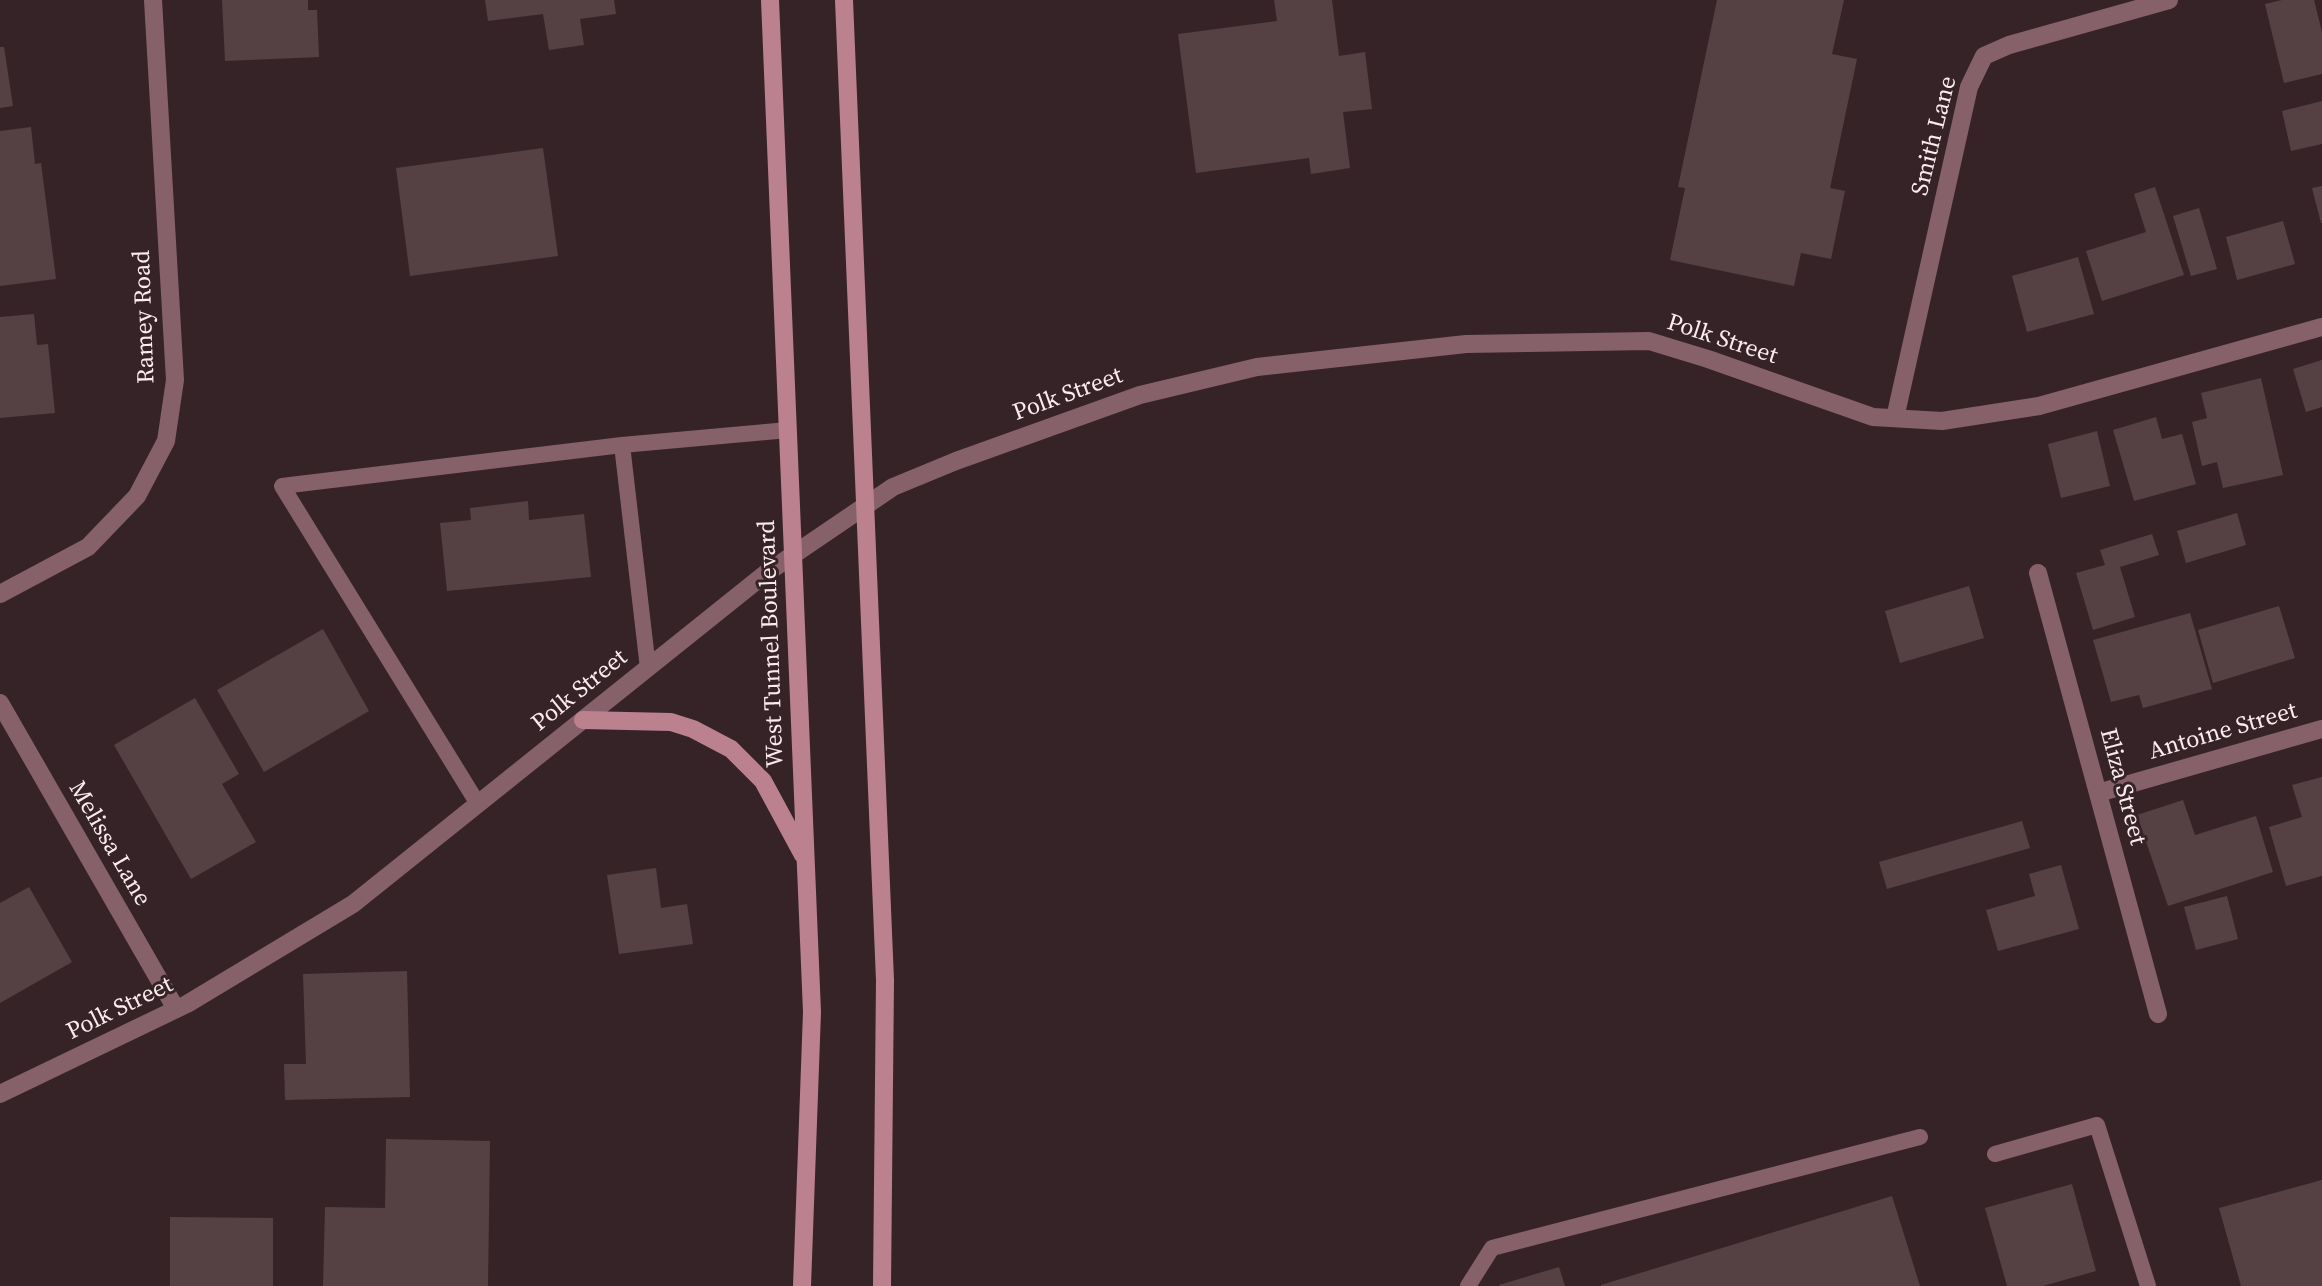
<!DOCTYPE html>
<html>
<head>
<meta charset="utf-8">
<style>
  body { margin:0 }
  canvas { display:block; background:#362327 }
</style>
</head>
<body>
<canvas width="2322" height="1286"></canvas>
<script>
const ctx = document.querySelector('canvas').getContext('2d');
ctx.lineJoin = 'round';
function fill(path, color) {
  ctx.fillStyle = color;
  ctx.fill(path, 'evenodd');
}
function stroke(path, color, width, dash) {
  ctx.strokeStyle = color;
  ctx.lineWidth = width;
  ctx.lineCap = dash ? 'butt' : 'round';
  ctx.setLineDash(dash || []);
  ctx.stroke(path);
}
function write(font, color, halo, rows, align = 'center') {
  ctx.font = font + ' "Source Serif 4",serif';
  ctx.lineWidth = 6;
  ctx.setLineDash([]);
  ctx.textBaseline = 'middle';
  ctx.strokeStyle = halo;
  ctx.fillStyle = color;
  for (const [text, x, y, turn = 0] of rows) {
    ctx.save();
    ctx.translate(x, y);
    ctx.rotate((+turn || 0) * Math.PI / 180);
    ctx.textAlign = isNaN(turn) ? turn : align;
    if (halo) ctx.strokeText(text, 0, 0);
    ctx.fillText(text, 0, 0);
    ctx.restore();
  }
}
const building = new Path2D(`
  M222,0H308V10H317L319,57L225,61Z
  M485,0H614L616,14L580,19L584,45L549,50L543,14L488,21Z
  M1274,0H1332L1339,56L1365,52L1372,109L1343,112L1350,168L1311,174L1309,158L1196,173L1178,34L1277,21Z
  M1717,0H1844L1832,54L1857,59L1830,188L1845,191L1831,259L1801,253L1794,286L1670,260L1685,188L1678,187Z
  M2282,0H2314L2322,32V74L2284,83L2265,4Z
  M0,47H4L13,106L0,108Z
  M2322,101V144L2291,151L2282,111Z
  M31,127L35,164L41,163L56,279L0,286V131Z
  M543,148L558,256L410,276L396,168Z
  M2322,186V223H2321L2312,188Z
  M2155,187L2184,275L2102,301L2086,251L2146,232L2134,194Z
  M2199,208L2217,269L2191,276L2173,216Z
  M2283,221L2295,264L2237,280L2226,237Z
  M2078,257L2094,314L2027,332L2012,276Z
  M34,314L37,345L48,344L55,413L0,418V317Z
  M2322,360V407L2306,412L2293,369Z
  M2261,378L2283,475L2223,488L2217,462L2202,466L2192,422L2207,418L2201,393Z
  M2156,417L2162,439L2182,434L2196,484L2134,501L2113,430Z
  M2097,431L2110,486L2061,498L2048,444Z
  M528,501L529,520L584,514L591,577L447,591L440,523L471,520L470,508Z
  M2237,513L2246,545L2186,563L2177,531Z
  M2152,534L2159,555L2120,567L2135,617L2093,630L2076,573L2105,565L2100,550Z
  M1969,586L1984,638L1900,663L1885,611Z
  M2279,606L2295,658L2213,683L2198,630Z
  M2190,613L2212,689L2143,708L2139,695L2111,702L2093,640Z
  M323,629L369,711L264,772L217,690Z
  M195,698L239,774L222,784L256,842L191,879L114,745Z
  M2322,777V876L2286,886L2269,827L2302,817L2292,785Z
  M2183,800L2195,835L2256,816L2273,872L2168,906L2137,815Z
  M2022,821L2030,848L1887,889L1879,862Z
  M2061,865L2079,929L1998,951L1986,910L2035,896L2029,874Z
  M656,868L661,908L687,904L693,944L619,954L607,875Z
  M29,887L72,962L0,1003V903Z
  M2227,896L2238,939L2196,950L2184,907Z
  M407,971L410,1097L285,1100L284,1064H306L303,974Z
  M386,1139L490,1141L488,1286H323L325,1207L385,1208Z
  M2322,1180V1286H2241L2219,1208Z
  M2072,1184L2096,1271L2043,1286H2007L1985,1208Z
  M1892,1196L1920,1286H1601V1285Z
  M170,1217L273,1218V1286H170Z
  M1559,1267L1565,1286H1500L1499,1285Z`);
const service = new Path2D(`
  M622,445L648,668
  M478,804L282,486L622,445L788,430
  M1995,1154L2097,1125L2148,1286
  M1468,1286L1492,1248L1920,1137`);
const minor = new Path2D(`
  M1895,418L1969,87L1984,56L2009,45L2169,0
  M2038,573L2158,1014
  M0,594L88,547L137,496L166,441L175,380L153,0
  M0,703L176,1009
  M2098,793L2322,729`);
const tertiary = new Path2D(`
  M0,1094L187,1004L353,904L765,574L893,487L956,461L1140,395L1257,367L1466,344L1649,341L1708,359L1873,417L1942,421L2039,406L2322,327`);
const secondary = new Path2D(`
  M770,0L812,1012L802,1286
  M844,0L885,980L882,1286
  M583,720L671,722L693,729L731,749L763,781L803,855`);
const streetNames = [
  ["Smith Lane",1935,136,-76],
  ["Ramey Road",145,317,-92],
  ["Polk Street",1722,340,18],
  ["Polk Street",1068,395,-20],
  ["West Tunnel Boulevard",772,644,-92],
  ["Polk Street",580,691,-39],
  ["Antoine Street",2223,732,-16],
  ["Eliza Street",2122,787,75],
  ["Melissa Lane",109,844,60],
  ["Polk Street",120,1009,-26]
];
fill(building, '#554044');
stroke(service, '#866169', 16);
stroke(minor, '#866169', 18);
stroke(tertiary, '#866169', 18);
stroke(secondary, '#bb818e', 18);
write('24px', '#f9ebee', '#362327', streetNames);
</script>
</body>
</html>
